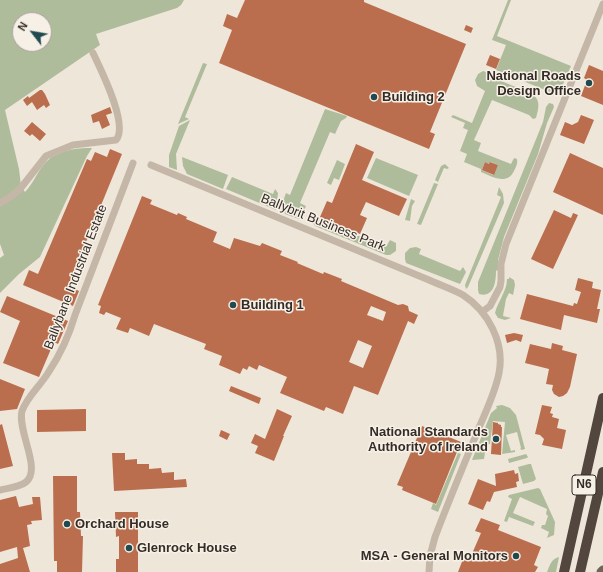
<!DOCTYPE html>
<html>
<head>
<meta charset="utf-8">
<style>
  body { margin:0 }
  #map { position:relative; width:603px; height:572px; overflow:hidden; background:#efe6da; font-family:Arial,sans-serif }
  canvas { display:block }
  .north { position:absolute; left:12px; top:12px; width:40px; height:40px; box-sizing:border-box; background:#f7f0e6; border:1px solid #a9a29a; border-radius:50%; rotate:301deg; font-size:11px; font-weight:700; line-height:16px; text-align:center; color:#332c27 }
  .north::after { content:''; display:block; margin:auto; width:14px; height:18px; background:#214a50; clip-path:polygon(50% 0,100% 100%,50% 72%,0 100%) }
</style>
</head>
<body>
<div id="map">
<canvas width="603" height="572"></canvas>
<div class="north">N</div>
</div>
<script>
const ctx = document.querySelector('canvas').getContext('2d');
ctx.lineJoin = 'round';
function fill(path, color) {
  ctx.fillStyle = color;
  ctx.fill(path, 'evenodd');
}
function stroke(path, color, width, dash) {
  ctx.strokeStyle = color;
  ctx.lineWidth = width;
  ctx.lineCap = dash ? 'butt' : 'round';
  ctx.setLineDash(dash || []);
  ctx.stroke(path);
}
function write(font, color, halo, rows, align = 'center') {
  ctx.font = font + ' Arial,sans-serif';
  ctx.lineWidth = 3;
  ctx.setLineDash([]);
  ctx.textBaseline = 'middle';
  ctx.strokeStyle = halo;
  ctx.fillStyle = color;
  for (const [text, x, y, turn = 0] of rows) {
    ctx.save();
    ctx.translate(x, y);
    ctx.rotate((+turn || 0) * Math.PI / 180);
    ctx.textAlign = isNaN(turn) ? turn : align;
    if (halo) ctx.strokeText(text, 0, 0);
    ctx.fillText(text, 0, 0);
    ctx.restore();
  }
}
const green = new Path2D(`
  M0,0H184L181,5L177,8L96,34L100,45L5,110L19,169L21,186L25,192C33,184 37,172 45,163C57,150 76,148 92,148L87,156L40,257L19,274L0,293V258L4,255L0,244ZM20,20H44V44H20Z
  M508,0H511L497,36L571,66L561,89L555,94L496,70L506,45L492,40Z
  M203,63L207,64L185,117L189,119L178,124Z
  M483,71L497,76L499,80C506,83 513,86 521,89C537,95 542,99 536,118L533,119L529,115L492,100L474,140L481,143L478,151L511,164L514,158L517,159C518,163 516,167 514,171C507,186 491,176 481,172V169L464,162L467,154L460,151L468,130L463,128L465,123L451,117L453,115L472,123L485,91L477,86L475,80L478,74ZM485,162L489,164L491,162L498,165L493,175L482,170Z
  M549,103L553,104L554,107L547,123L538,154L504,237L498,260V270L496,271C496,282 494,298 479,294L478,290V282L543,122L546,107Z
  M325,109L347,116L346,118L341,121L335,134L330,132L300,203L306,206L301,218L299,219L285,214C282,207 283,200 286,193L290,195Z
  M190,120L176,154L177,170L169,167V155L179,126Z
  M182,157L228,175L223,189L187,174L183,166Z
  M376,158L418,175L409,196L367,178Z
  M337,160L345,164L339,180L334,178L331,185L327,183Z
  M445,164L449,168L447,169L444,168L438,182L435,180L441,166Z
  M232,177L273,194L275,189L278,193L276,210L226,189Z
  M434,183L438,184L421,225L417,224Z
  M499,187L503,194L504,203L468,287L466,289L465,285L501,197L497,195Z
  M411,199L415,201L412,206L410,221L405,220Z
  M312,216L361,237L362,235L387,245L390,240L396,243V251L390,255H386L315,226L311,220Z
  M416,247L421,249L419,254L460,271L463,267L466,272L460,284L406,263L405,259V253L410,248Z
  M509,277L514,280L515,285L513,295L509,293L506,299L503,316L511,318L505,320L498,318L495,313C498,301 507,291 507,279H509Z
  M502,405L510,408L516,415L525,449L522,450L520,449L521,448L517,432L506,435L511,451L515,450V452L502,454L505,422L493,421L490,444L486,445L484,459L472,460L491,413L497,408L496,406Z
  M458,453L461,454L438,512L431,509L433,503L436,505Z
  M526,454L528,457L527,458L509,463L508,459Z
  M529,464H531L536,479L534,481L523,484L518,467Z
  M538,488L540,489L555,522L554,535L547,538L549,532L541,528L542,525H545L548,516L546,514L547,509L520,497L513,513L535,522L533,526L509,517L507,522L504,521L512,499L508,497L509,495Z
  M559,557L556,572H547C550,565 551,559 559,557Z`);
const building = new Path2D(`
  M245,0H364V2L466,44L430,132L435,134L429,149L219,63L232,30L223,26L227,14L237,18Z
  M466,25L473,28L471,33L464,30Z
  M490,55L500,59L496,69L486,65Z
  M589,65L603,71V105L581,96L587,80L584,78Z
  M40,90H42L45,94L50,105L46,108L44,105L37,110L32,102L27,106L23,100L28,96L29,98Z
  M110,107L112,113L106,115L110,125L102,129L99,121L93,123L91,115Z
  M581,115L594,120L584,144L560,135L565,122L572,125L578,122Z
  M32,122L46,134L40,141L32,134L30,136L24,131Z
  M356,144L374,152L362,180L407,199L399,216L366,202L360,215L367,218L360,234L320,217L327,201L332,203Z
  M110,149L122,154L68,286L79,291L73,306L23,285L29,270L38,274L87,159L91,161L95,152L107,157Z
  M570,153L603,168V215L553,192Z
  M485,162L489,164L490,162L498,165L494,175L482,170Z
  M142,196L152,200L150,204L177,215L178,213L187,217L186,219L217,232L213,242L230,249L234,238L260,246L262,243L282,251L280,255L298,262L297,263L323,274L324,272L342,279L341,281L398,305L403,304L408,306L409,311L418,315L414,324L408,321L378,395L354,386L343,414L326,407L324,411L280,393L287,377L259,365L257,370L249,366L247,370L243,368L240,374L219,365L222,356L204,349L206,344L154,324L149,336L130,328L128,333L116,329L121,318L106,312L104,315L99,313L101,306L98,305ZM371,306L386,312L383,321L367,315ZM358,340L372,346L363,368L349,362Z
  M554,210L571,218L573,213L578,215L553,269L531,259Z
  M578,278L593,282L592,288L601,290L597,309H600L597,323L564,315L561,330L520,319L527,294L573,306L574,303L577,304L581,292L575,290Z
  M7,296L68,321L58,344L54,342L39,377L3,363L20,321L0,312Z
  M514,333L523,335L521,342L516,340L507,343L505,335Z
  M552,343L563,346L562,350L577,354L570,387L567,393L563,396L559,397L554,394L552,390L553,385L546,384L549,369L525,363L530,344L551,349Z
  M0,379L25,389L17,409L0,411Z
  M231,386L261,398L259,404L229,391Z
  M542,405L552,407L550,413L553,414L552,417L559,419L557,428L566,430L562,449L542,445L544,439L540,435L535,434Z
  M86,409V431L37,432V410Z
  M277,409L292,416L283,436H284L274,461L255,453L258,446L251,443L255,434L265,439Z
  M493,422L498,423V424L501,425V427H502L501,455L491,454Z
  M2,424L13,466L0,469V425Z
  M422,426L461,442L436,504L402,490L403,487L397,485Z
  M221,430L230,434L227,440L219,436Z
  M112,453H125V460L137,459V464H149V469L161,468L162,473L174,472V480L186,479L187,487L114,491Z
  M514,470L515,474L518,473L519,481L516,482L517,487L494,492L490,502L487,501L483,510L468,504L478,479L496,486L495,474Z
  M53,476H77V512H80L81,536H83L82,572H57V561H54Z
  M16,496L19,507L33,504L32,497H40L42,520L31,521L32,524L27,525L30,546L23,548L30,572H0V564L18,558L17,547L0,552V500Z
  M115,512H138V572H116V559H119V536L116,537Z
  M481,518L500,525L498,530L541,547L534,565L538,567L535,572H458L465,554L471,556L481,533L475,531Z`);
const minor = new Path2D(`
  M151,165L429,280C440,285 452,289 463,295C488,311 505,343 499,373C495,394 484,415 476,435C462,469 448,503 435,537L430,556L429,572
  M0,203L10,197L20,189L46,156L73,145L116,140C129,125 101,70 93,53
  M482,312L490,306L500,287L501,281V264L506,244L603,4
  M0,490C8,488 20,487 26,482C42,469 17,431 22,411C27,397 40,386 48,373C60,355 69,336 75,315L133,163`);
const major = new Path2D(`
  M601,572L603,570`);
const highway = new Path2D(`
  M564,572L603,398
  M580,572L603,472`);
const markers = [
  [589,83,4,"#214a50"],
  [374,97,4,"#214a50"],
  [233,305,4,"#214a50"],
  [496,439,4,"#214a50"],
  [67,524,4,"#214a50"],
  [129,548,4,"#214a50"],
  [516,556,4,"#214a50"]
];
const shields = [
  [584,485,24]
];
const shieldNames = [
  ["N6",584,485]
];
const poiNames = [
  ["National Roads",581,76,"right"],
  ["Design Office",581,91,"right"],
  ["Building 2",382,97],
  ["Building 1",241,305],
  ["National Standards",488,432,"right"],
  ["Authority of Ireland",488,447,"right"],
  ["Orchard House",75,524],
  ["Glenrock House",137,548],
  ["MSA - General Monitors",508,556,"right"]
];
const streetNames = [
  ["Ballybrit Business Park",323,223,22],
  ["Ballybane Industrial Estate",76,277,-69]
];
fill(green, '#afbc9c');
fill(building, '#ba6e4d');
stroke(minor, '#c5b7a8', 7);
stroke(major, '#73645a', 9);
stroke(highway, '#53463f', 10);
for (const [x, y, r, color] of markers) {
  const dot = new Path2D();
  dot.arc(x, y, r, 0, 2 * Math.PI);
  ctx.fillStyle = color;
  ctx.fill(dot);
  stroke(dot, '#f7f0e6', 1.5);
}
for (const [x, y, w] of shields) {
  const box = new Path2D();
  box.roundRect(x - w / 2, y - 10, w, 20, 3);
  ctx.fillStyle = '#f7f0e6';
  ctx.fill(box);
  stroke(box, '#332c27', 1);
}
write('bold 12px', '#332c27', null, shieldNames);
write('bold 13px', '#332c27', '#f7f0e6', poiNames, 'left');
write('13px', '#332c27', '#f7f0e6', streetNames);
</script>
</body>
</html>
